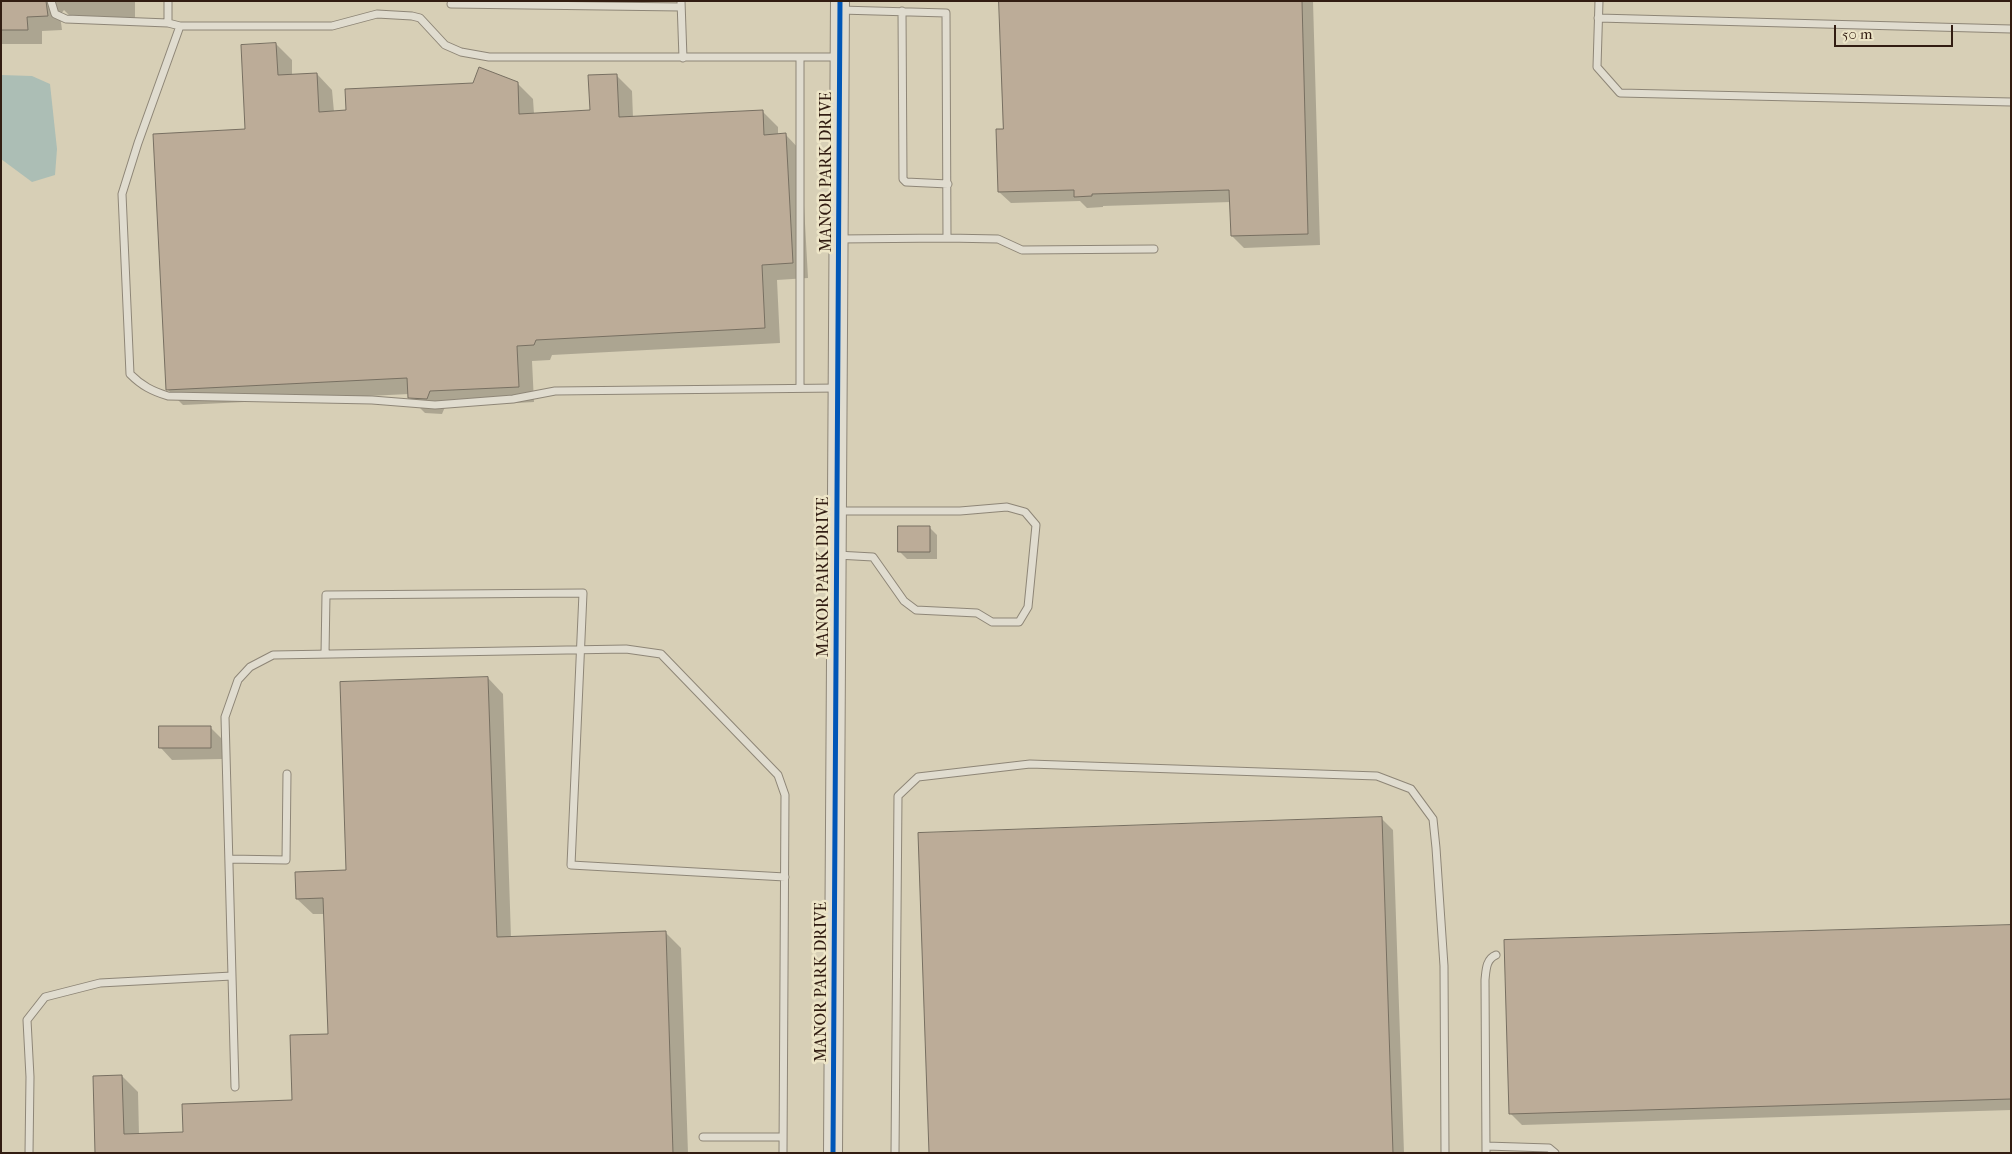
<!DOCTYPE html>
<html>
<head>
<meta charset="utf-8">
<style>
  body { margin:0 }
  #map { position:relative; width:2012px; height:1154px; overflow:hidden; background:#d7cfb6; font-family:"IM FELL French Canon",serif }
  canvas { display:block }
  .frame { position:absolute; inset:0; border:2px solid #321d12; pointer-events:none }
  .scale { position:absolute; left:1834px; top:25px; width:119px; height:22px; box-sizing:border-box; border:2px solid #321d12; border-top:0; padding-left:6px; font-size:15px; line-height:18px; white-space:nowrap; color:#321d12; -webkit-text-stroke:4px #ede5c7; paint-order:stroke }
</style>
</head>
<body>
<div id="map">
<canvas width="2012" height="1154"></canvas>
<div class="frame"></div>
<div class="scale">50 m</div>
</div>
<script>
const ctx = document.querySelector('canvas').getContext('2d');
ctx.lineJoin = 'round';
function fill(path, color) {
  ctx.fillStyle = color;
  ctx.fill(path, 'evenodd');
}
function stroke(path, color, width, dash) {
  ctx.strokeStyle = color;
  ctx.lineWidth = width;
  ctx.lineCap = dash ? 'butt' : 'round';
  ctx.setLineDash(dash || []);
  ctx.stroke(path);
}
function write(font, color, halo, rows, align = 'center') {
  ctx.font = font + ' "IM FELL French Canon",serif';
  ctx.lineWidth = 5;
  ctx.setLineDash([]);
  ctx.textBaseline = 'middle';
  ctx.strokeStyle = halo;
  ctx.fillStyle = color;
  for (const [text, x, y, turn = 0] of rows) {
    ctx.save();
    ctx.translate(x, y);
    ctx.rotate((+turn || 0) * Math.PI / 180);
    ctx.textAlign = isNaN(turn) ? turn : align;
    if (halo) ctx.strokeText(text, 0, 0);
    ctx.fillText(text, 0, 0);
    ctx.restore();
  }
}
const water = new Path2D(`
  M1,75L32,76L50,84L57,149L55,175L32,182L1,159Z`);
const shadow = new Path2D(`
  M1,1H135V19L74,20L64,10L60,15L62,30L42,31V44H1Z
  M1001,1H1313L1320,245L1244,248L1232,236L1231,202L1103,206V207L1087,208L1080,201L1011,203L999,192L1004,130Z
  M276,44L292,60V75L317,74L332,90L334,112L517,83L533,99L534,114L592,111L616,75L632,91L633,118L762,111L778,127V135H786L801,151L808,278L777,280L780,343L552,355L550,360L532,361L534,402L445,407L442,414L425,413L409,397V394L183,405L167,389L247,130Z
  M929,527L937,535V559H907L899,551Z
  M488,678L503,694L511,938L666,933L681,948L688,1153H97L122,1076L138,1092L139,1135L184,1133L293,1101L329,1035L325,914H313L297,899L347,872Z
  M210,727L222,739V759L172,760L161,748Z
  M1381,818L1393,830L1404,1153H930Z
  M2011,926V1110L1522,1125L1510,1113Z`);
const building = new Path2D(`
  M1,1H46L48,16L27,17L28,30H1Z
  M999,1H1302L1308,234L1231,236L1229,190L1092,194V196L1074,197V190L998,192L996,129H1003Z
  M276,43L278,75L317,73L319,112L346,110L345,89L473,83L479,67L518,82L519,114L590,110L588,75L617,74L619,117L763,110L764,135L786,133L793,263L762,265L765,328L536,340L534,345L517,346L519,387L430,391L427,399L408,398L407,378L166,390L153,134L245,129L241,45Z
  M898,526H930V552H898Z
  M488,677L497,937L666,931L673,1153H95L93,1076L122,1075L124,1134L183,1132L182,1104L292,1100L290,1035L328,1034L323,898L296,899L295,872L346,870L340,682Z
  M159,726H211V748H159Z
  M1382,817L1393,1153H929L918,833Z
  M2011,925V1099L1509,1114L1504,940Z`);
const service = new Path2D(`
  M51,1L55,14L66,19L168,23L180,26
  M681,1L683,58
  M1599,1L1597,67L1620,93L2011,102
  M451,4L681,7
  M902,11L903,179L906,182L948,184
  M1598,18L2011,29
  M168,23V1
  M800,57V388
  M947,238L998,239L1022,250L1154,249
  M839,239L947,238L946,13L840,10
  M838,388L555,391L513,399L435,405L372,400L168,396C152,391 142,386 130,374L122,194L138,143L180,26H332L377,14L412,16L420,18L445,45L461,52L489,57H839
  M837,555L873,557L904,601L916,610L977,613L992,622H1019L1028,607L1036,525L1025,512L1007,507L960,511H837
  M325,654L326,595L583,593L571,865L785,877
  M229,859L286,860L287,774
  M235,1087L225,717L238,680L250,667L273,655L626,649L661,654L778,775L785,795L783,1153
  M703,1137H783
  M1486,1146L1549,1148L1555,1153
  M29,1153L30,1077L27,1020L45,997L100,983L232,976
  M895,1153L898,796L918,777L1030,764L1377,776L1411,789L1433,819L1436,848L1444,966L1445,1153
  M1486,1153L1485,980C1486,970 1486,959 1496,955`);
const tertiary = new Path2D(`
  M833,1153L840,1`);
const cycleway = new Path2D(`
  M833,1153L840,1`);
const streetNames = [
  ["MANOR PARK DRIVE",827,172,-90],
  ["MANOR PARK DRIVE",824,577,-90],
  ["MANOR PARK DRIVE",822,982,-90]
];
fill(water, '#acbeb5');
fill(shadow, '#0003');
fill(building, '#bcac98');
stroke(building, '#776f61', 1);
stroke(service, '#8e8677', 9);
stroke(tertiary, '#8e8677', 20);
stroke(service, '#e0dccf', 7);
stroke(tertiary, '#e0dccf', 18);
stroke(cycleway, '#0057b8', 5);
write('16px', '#321d12', '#ede5c7', streetNames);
</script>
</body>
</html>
